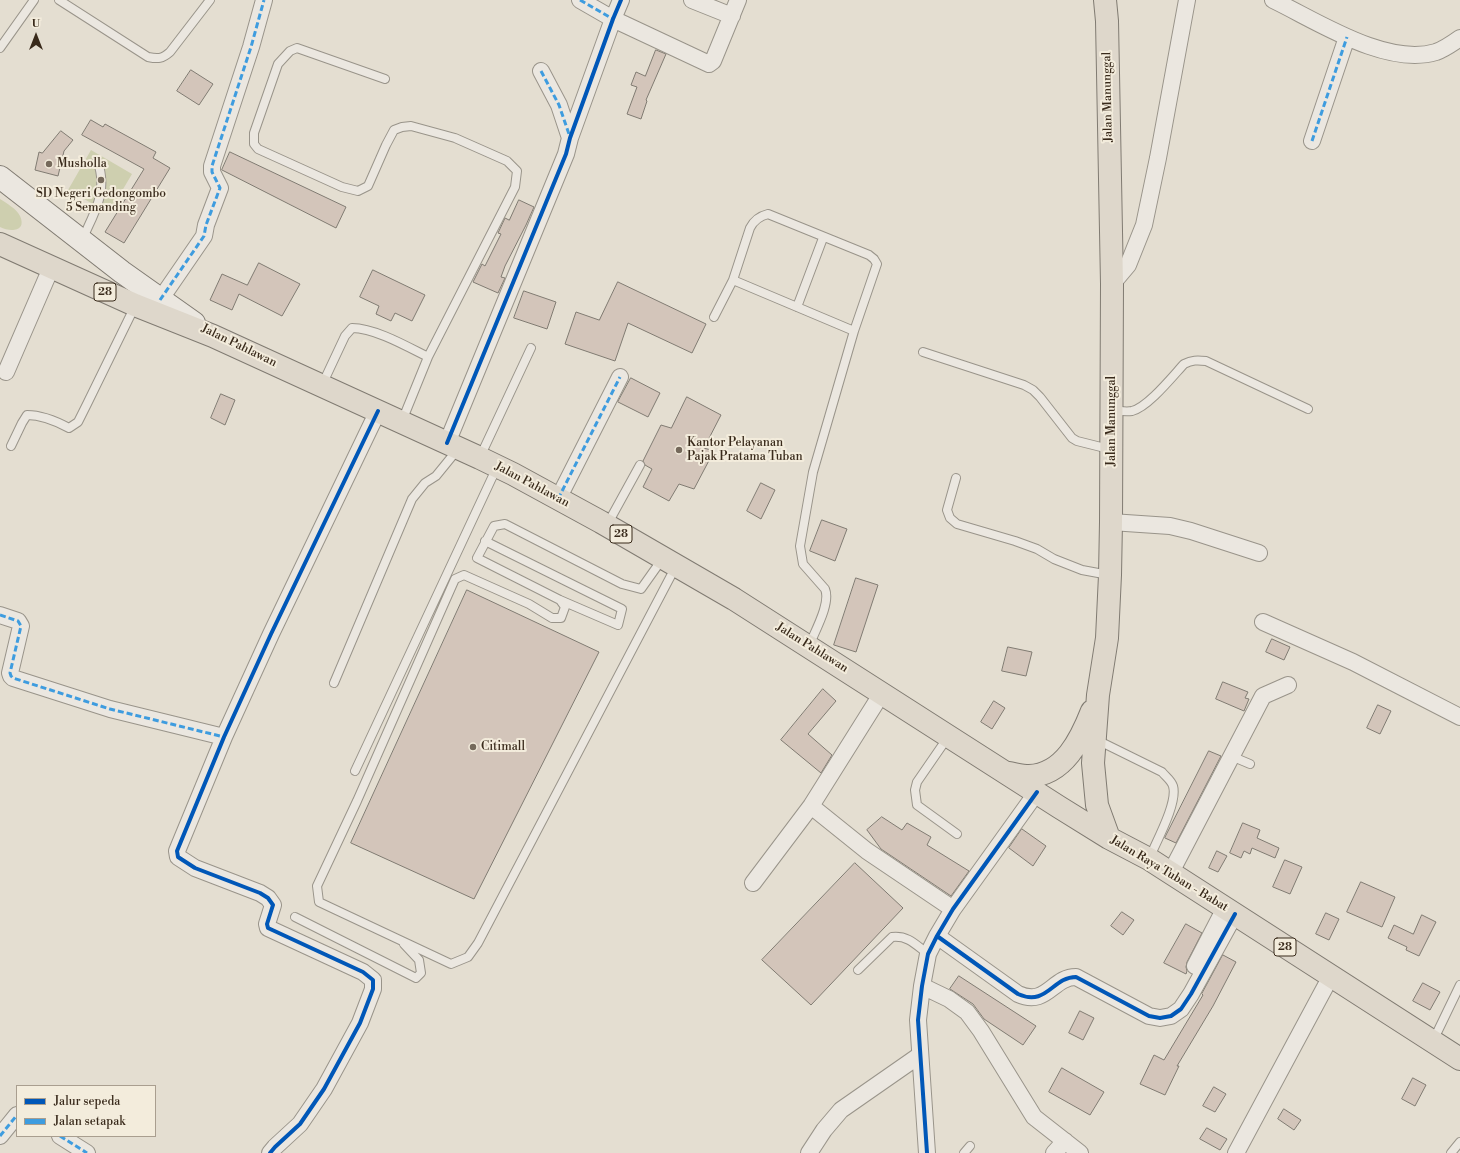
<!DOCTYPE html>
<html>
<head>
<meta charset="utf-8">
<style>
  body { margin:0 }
  #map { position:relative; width:1460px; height:1153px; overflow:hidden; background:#e4ded1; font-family:"Libre Bodoni",serif }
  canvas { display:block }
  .legend { position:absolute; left:16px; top:1085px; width:140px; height:52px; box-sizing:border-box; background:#f3ecdc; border:1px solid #a99e8f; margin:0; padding:5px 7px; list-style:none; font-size:12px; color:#392a1b }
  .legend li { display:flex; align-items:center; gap:8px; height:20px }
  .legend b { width:20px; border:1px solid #a99e8f }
  .north { position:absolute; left:16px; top:16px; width:40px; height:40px; -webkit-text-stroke:3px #f3ecdc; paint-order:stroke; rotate:0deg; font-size:11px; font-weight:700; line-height:16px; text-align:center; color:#392a1b }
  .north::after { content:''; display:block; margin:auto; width:14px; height:18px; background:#392a1b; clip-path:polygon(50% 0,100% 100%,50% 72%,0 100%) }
</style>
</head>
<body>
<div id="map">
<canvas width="1460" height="1153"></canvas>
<ul class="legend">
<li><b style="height:5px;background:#0057b8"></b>Jalur sepeda</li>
<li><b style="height:5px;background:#3e9cdf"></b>Jalan setapak</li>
</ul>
<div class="north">U</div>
</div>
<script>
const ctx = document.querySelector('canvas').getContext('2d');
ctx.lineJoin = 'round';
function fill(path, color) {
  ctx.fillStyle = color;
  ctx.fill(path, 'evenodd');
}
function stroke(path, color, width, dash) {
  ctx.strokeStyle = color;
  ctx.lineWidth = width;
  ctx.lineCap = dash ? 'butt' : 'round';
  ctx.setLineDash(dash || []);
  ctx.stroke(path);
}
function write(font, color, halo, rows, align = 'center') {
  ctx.font = font + ' "Libre Bodoni",serif';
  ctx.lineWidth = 4;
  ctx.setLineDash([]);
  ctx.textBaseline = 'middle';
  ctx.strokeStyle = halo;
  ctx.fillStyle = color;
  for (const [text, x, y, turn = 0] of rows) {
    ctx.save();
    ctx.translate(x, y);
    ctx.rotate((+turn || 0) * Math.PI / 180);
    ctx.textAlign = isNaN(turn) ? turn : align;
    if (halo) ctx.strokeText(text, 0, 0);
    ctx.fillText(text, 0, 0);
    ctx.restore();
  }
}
const green = new Path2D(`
  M91,150L132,174L109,213L68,190Z
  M0,199C6,203 17,209 20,216C27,232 10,232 0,227Z`);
const building = new Path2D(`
  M656,50L666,54L646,100L647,101L641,119L627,114L637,87L631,85L636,72L645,76Z
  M191,70L213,84L199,105L177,91Z
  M91,120L103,127L105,124L156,152L153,158L170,168L124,243L105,232L144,169L82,135Z
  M61,131L73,140L64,151L58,176L35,170L39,152L42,153Z
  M230,152L346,207L336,228L222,170Z
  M519,200L534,207L526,225L505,266L501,277L505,278L498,293L473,282L482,264L485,266L501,234L498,233L505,218L509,220Z
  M259,263L300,284L282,316L239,294L232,310L210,300L222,274L247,285Z
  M373,270L425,295L412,321L395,313L391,321L376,314L379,306L360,297Z
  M618,282L706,324L692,353L628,323L615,361L565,344L576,312L599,320Z
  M524,291L556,302L547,329L514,318Z
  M631,378L660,393L648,417L618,402Z
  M221,394L235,400L225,425L211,418Z
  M687,397L721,415L704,448L714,451L694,489L679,484L669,501L643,487L652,469L645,465L643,461L661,425L671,428Z
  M761,483L775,490L761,519L747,511Z
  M822,520L847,529L835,561L810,551Z
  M856,578L878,585L856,652L834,645Z
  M467,590L599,652L474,899L351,843Z
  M1272,639L1290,647L1284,660L1266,652Z
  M1008,647L1032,652L1026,676L1002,671Z
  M1223,682L1248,692L1245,698L1249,699L1244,711L1216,699Z
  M823,689L836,701L808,734L832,755L821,773L781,740Z
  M994,701L1005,708L992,729L981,722Z
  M1378,705L1391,711L1380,734L1367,728Z
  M1209,751L1221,756L1176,843L1165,838Z
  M882,817L902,830L907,823L931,837L927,845L969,871L951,896L881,849L867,830Z
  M1243,823L1260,830L1257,838L1279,848L1275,858L1252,848L1250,854L1244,851L1241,858L1230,853Z
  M1022,829L1046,846L1033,866L1009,848Z
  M1217,851L1227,856L1218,872L1209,868Z
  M1285,860L1302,867L1290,894L1273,887Z
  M855,863L903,908L811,1005L762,960Z
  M1361,882L1395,897L1382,927L1347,912Z
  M1122,912L1134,920L1123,935L1111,926Z
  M1326,913L1339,919L1329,940L1316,934Z
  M1422,915L1436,922L1419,956L1406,950L1407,947L1388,938L1394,925L1413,934Z
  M1186,924L1202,933L1187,962L1186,967L1187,971L1186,974L1164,963Z
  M1223,955L1236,962L1213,1006L1177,1066H1179L1165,1095L1140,1084L1154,1055L1164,1060L1203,995L1202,994Z
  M959,976L1036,1026L1023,1045L984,1019L973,1004L950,989Z
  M1423,983L1440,992L1430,1010L1413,1001Z
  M1080,1011L1094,1018L1083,1040L1069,1033Z
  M1062,1068L1104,1092L1090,1115L1049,1092Z
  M1413,1078L1426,1085L1415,1106L1402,1099Z
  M1214,1087L1226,1094L1215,1112L1203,1106Z
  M1284,1109L1301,1120L1294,1130L1278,1119Z
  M1207,1128L1227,1139L1220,1150L1200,1139Z`);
const service = new Path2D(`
  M59,0L148,57C158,59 162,59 170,52L210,0
  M0,48L34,0
  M385,79L297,48L290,51L278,64L254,133V144L258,149L342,187L358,191L368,186L386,145L394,130L402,127L411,126L455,138L507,161L517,171L515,187L428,357L402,421
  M82,240C94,213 109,191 97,160
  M733,280L854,331
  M797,307L823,238
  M714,317L733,280L750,228C754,220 760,216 768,214L869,255L874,259L877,264L854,331L813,472L800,546L803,564L825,589C831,603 815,631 809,646
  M923,352L1024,385L1033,390L1040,397L1072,438L1077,441L1109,449
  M322,385L345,336L352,328C375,328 408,347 428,357
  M1113,410C1119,411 1126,412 1132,411C1148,407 1172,377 1184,364C1192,360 1197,360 1206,361L1308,409
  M11,446L22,423L27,415C42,415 56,421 69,428L78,422L87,404L135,306
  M480,457L531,348
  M956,478L947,510L950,518L957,524L1015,541L1037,549L1054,559L1082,570L1109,575
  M607,525L640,465
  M485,541L622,609L618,625L560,600L477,558L494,526L505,524L622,584L641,589L663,558
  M560,600L565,607L561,618H552L529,604L464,575L455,579L357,801L317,886L319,902L451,964L468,957L478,943L676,566
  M334,683L412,499L425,483L436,476L458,449
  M948,737L917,782L915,790L917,805L957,834
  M1097,740L1162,772C1166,777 1171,780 1173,786C1178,803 1156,842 1149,859
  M1231,756L1250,764
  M355,771L497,467
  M295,917L416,978L421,973L419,960L404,944
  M858,970L892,937C908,935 916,945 928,954
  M1433,1041L1460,985
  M964,1153L970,1146
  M1451,1153L1460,1142`);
const minor = new Path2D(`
  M580,0L613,19L709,64L713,61L738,0
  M692,0L732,16
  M1273,0C1317,21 1386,67 1436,52C1444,49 1453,43 1460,38
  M541,71L559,105L570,138
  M1312,141L1347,37
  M1112,284L1128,265L1144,225L1158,158L1187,0
  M160,300L204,236L206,225L220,188L212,172V166L251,47L264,0
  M6,372L51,268
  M447,443L566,154L570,138L613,19L621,0
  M558,499L620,377
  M1111,522L1170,526L1191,531L1259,553
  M0,615L18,621L21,626L10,673L11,676L13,678L110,709L224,737
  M1263,622L1353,662L1460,717
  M811,806L867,851L953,909
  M1170,874L1263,696L1288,685
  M753,883L811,806L882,693
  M937,936L1018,994C1047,1007 1052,977 1076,977L1149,1016L1160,1018L1171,1016L1181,1009L1191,994L1235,914
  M1195,966L1225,908
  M922,986L949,999L967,1012L981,1031L1034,1117L1080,1153
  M0,1136L17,1115
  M60,1136L87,1153
  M270,1153L275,1147L300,1124L324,1089L360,1023L373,989V980L363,972L268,928L267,924L273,905L268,898L260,893L195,868L178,857L177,851L224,737L271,634L378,411
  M809,1153L824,1130L841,1110L920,1055
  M927,1153L918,1020L922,986L928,954L937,936L953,909L1037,792
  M1054,1153L1065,1141
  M1236,1153L1331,976`);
const secondary = new Path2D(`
  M0,177L122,272L194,323`);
const trunk = new Path2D(`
  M1105,0L1107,21L1108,73L1112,284L1111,522L1110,575L1107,638L1098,695L1093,763L1097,805L1109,838
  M0,244L135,305L213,336L480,458L513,474L601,522L734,599L1059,807L1109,838L1149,859L1460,1059
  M1008,773C1015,774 1022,776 1029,776C1064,775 1081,739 1092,711`);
const quiet = new Path2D(`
  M580,0L613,19
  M541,71L559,105L570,137
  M1312,141L1347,37
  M160,300L204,236L206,225L220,188L212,172V166L251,47L264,0
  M558,499L620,377
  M0,615L18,621L21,626L10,673L11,676L13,678L110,709L224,737
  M0,1136L17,1115
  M60,1136L87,1153`);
const cycleway = new Path2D(`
  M447,443L566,154L570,138L613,19L621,0
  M937,936L1018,994C1047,1007 1052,977 1076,977L1149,1016L1160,1018L1171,1016L1181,1009L1191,994L1235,914
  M270,1153L275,1147L300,1124L324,1089L360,1023L373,989V980L363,972L268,928L267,924L273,905L268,898L260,893L195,868L178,857L177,851L224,737L271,634L378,411
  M927,1153L918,1020L922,986L928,954L937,936L953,909L1037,792`);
const markers = [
  [49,164,4,"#75695b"],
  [101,180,4,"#75695b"],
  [679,450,4,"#75695b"],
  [473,747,4,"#75695b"]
];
const shields = [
  [105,292,22],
  [621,534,22],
  [1285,947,22]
];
const shieldNames = [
  ["28",105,292],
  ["28",621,534],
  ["28",1285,947]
];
const streetNames = [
  ["Jalan Manunggal",1108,97,-91],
  ["Jalan Pahlawan",239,346,26],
  ["Jalan Manunggal",1112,421,-90],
  ["Jalan Pahlawan",532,485,28],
  ["Jalan Pahlawan",812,648,32],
  ["Jalan Raya Tuban - Babat",1169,874,31]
];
const poiNames = [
  ["Musholla",57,164],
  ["SD Negeri Gedongombo",101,194,"center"],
  ["5 Semanding",101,208,"center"],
  ["Kantor Pelayanan",687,443],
  ["Pajak Pratama Tuban",687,457],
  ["Citimall",481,747]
];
fill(green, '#cecfaf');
fill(building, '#d3c5ba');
stroke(building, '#807b72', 1);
stroke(service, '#99948a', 10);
stroke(minor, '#99948a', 18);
stroke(secondary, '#807b72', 24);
stroke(trunk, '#807b72', 24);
stroke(service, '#ebe7e0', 8);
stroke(minor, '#ebe7e0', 16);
stroke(secondary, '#ebe7e0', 22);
stroke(trunk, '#ded7cb', 22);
stroke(quiet, '#3e9cdf', 3, [6, 3]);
stroke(cycleway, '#0057b8', 4);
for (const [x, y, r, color] of markers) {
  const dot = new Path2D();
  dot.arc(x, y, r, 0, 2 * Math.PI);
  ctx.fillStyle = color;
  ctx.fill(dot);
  stroke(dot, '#f3ecdc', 1.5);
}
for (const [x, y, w] of shields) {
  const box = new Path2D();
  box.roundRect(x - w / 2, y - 9, w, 18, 3);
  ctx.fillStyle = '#f3ecdc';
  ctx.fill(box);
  stroke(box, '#392a1b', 1);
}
write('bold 11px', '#392a1b', null, shieldNames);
write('12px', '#392a1b', '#f3ecdc', streetNames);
write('12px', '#392a1b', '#f3ecdc', poiNames, 'left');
</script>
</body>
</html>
